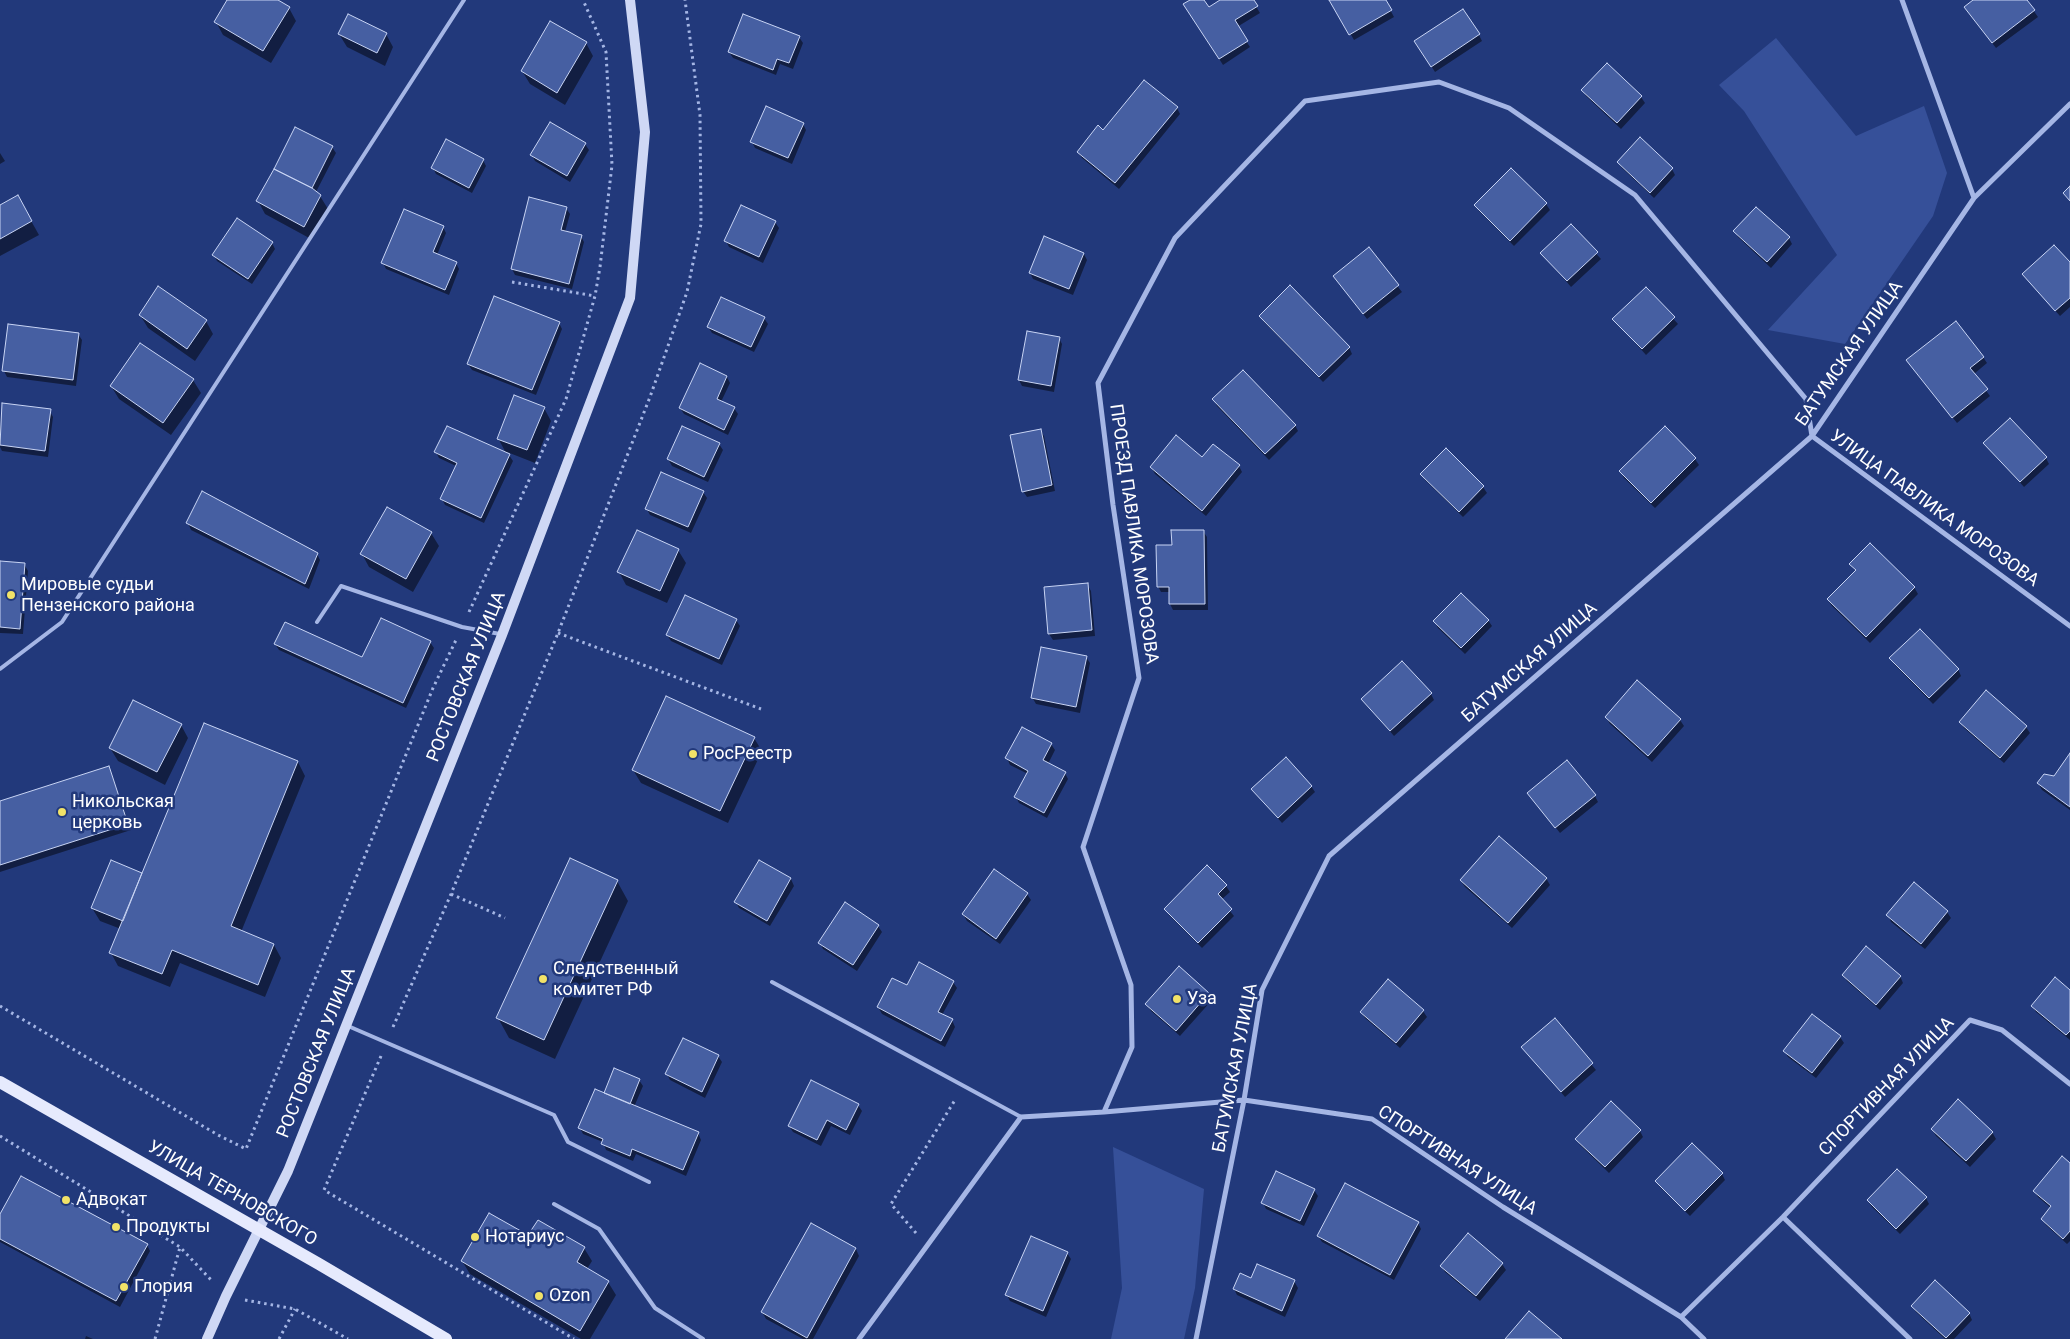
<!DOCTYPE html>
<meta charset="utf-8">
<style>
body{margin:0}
canvas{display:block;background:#22397b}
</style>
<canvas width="2070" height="1339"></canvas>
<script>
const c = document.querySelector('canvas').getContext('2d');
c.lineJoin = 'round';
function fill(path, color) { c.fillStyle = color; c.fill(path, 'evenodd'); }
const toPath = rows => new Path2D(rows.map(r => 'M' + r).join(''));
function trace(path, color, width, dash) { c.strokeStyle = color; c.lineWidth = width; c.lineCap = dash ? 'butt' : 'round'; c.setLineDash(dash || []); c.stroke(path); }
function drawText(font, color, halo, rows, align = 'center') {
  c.font = font + ' Roboto,sans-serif'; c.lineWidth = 5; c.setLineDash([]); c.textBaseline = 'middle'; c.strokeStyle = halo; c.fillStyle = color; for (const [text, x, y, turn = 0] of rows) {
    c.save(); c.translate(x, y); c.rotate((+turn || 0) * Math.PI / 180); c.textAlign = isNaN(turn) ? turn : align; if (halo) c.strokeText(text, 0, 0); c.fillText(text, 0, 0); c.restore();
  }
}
fill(toPath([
 [1776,38,1856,136,1924,106,1947,173,1933,216,1845,344,1768,330,1837,255,1744,111,1719,85],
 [1113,1147,1204,1189,1195,1288,1184,1339,1111,1339,1122,1288]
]), '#365099');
fill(toPath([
 [229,0,276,0,289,8,296,21,271,63,223,35,216,22],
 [1192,0,1203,0,1208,9,1222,0,1252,0,1260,13,1237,27,1250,47,1223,65,1188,10],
 [1331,0,1385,0,1394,17,1354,40],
 [1975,0,2026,0,2038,17,1996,48,1969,13],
 [339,34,386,34,393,47,385,66,347,47],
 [1479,35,1482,41,1435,72,1419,47],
 [799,37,803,43,793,69,780,64,776,75,733,58,729,52],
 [586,43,593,56,565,105,530,84,522,71],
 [1582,90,1641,97,1645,103,1621,129,1586,96],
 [1177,108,1180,114,1119,189,1082,158,1078,152],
 [803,124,806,130,792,164,755,148,752,142],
 [585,144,589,150,570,182,535,161,532,155],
 [332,147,336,153,316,192,320,196,328,209,311,239,265,214,258,201],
 [0,153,5,161,0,164],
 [483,160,486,166,472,193,436,174,433,168],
 [1618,162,1672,169,1675,175,1654,198,1622,168],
 [1546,204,1550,210,1514,246,1479,211,1476,205],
 [0,207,25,210,39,235,0,256],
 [566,208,570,214,565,232,581,236,584,242,572,289,515,275,512,269],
 [775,222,779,228,763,263,729,247,726,241],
 [1571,226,1601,259,1571,287,1542,253],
 [443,227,446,233,437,255,456,263,459,269,449,295,386,269,383,263],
 [1735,231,1789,238,1792,244,1771,268,1738,237],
 [272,243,275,249,252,284,217,261,214,255],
 [1369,249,1402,292,1367,319,1334,276],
 [1084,254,1087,260,1073,295,1033,279,1030,273],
 [2070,264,2070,307,2060,316,2023,274],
 [1646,288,1678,324,1646,355,1614,319],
 [140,315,206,321,213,334,195,361,148,328],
 [1260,316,1349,347,1352,354,1323,382,1264,322],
 [764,318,768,324,754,352,712,333,708,327],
 [559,323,562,329,536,395,472,370,468,364],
 [78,334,82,340,76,386,7,377,4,371],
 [1059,338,1062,344,1054,392,1022,386,1019,380],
 [1983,357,1987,363,1974,374,1990,396,1957,423,1912,366],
 [701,365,727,377,730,383,721,402,734,408,738,414,728,435,684,414,680,408],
 [193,380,201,393,171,435,119,399,111,386],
 [1214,400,1295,425,1298,431,1269,460,1217,406],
 [3,405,50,411,53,417,48,457,2,451,0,447,0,433],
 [544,408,551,421,535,463,507,452,513,461,484,523,445,505,442,499,456,466,439,458,436,452,507,455,498,438],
 [1040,430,1044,436,1055,491,1027,497,1023,491],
 [1985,443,2046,458,2049,464,2024,487],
 [719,444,723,450,708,482,672,466,668,459],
 [1203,458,1239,466,1242,472,1206,516,1155,474,1151,467],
 [1695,459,1699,465,1655,508,1624,478,1621,472],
 [1422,474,1483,487,1487,493,1463,517,1425,480],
 [703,492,707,498,691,533,650,515,647,509],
 [387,508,431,533,439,546,413,592,369,567,362,554],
 [188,523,317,554,320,560,309,589,191,530],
 [1203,531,1207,537,1208,610,1173,610,1170,604,1170,592,1161,592,1158,586,1173,546],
 [678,550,686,563,667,603,626,585,619,572],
 [0,563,24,564,28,571,23,634,0,633],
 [1851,564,1914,587,1918,594,1870,643,1832,606,1828,600,1856,571],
 [1087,584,1091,591,1095,636,1053,640,1049,634],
 [736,620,740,626,722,665,671,641,667,635],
 [1488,620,1492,626,1465,654,1438,628,1435,622],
 [430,642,434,648,406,708,279,650,275,644,363,659],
 [1086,657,1090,663,1080,713,1036,704,1032,697],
 [1891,658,1958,669,1961,676,1933,704,1894,664],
 [1638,682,1680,720,1684,726,1652,762,1610,724,1606,717],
 [1431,694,1434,700,1394,736,1363,700],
 [1960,722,2026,727,2030,733,2004,763,1964,728],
 [181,725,188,738,165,785,118,761,110,748],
 [204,725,298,762,305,776,241,932,274,945,281,958,265,997,180,963,170,987,118,966,111,953,121,929,100,921,92,908,111,862,143,875],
 [1022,729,1051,744,1055,750,1048,764,1065,773,1068,779,1047,818,1019,803,1016,797,1028,774,1010,765,1007,758],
 [754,738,762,751,728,823,641,783,633,770],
 [2070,755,2070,810,2042,790,2038,783,2054,778],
 [109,767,131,830,0,872,0,802],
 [1311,786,1315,792,1282,823,1253,790],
 [1528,793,1595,796,1598,802,1560,833],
 [760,861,791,879,794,886,770,926,739,908,736,902],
 [995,870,1027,894,1031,900,1000,944,967,921,963,914],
 [1546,878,1550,885,1512,928,1465,887,1461,881],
 [617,881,628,901,555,1059,509,1038,498,1018],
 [1226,886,1230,892,1221,900,1234,916,1202,948,1169,915,1165,909],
 [1947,912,1951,918,1925,949,1891,922,1888,915],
 [878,926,882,932,857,971,823,949,820,943],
 [1179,968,1209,994,1212,1000,1180,1036,1151,1011,1147,1005],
 [1843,975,1900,976,1903,983,1880,1010,1847,981],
 [953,982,957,988,942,1015,952,1020,955,1027,945,1047,882,1014,878,1007,907,987],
 [2070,991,2070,1040,2036,1012,2032,1006],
 [1423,1011,1427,1017,1400,1048,1365,1018,1361,1012],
 [1554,1020,1596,1070,1565,1097,1523,1047],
 [1840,1037,1844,1043,1816,1078,1788,1057,1785,1051],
 [718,1056,722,1062,705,1098,670,1080,667,1074],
 [639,1080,643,1086,634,1107,698,1133,701,1140,686,1176,636,1154,633,1161,606,1150,603,1142,583,1134,580,1128,605,1094],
 [858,1105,862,1111,850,1135,831,1126,821,1146,793,1132,789,1126],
 [1932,1129,1992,1132,1996,1139,1970,1167,1936,1136],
 [1640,1131,1643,1137,1609,1173,1580,1145,1576,1139],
 [2070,1165,2070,1241,2067,1244,2046,1225,2042,1219,2051,1208,2038,1197,2034,1191],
 [1722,1174,1725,1180,1690,1216,1660,1187,1656,1181],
 [1314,1190,1318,1196,1304,1226,1266,1209,1263,1203],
 [1926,1198,1929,1204,1900,1234,1872,1207,1868,1201],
 [0,1216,147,1245,150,1251,120,1307,0,1242],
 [1418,1223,1421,1229,1394,1280,1322,1242,1318,1236],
 [811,1225,856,1249,859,1256,813,1339,803,1339,766,1319,762,1312],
 [1468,1235,1502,1264,1506,1270,1480,1301,1445,1272,1441,1266],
 [529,1237,584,1248,592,1261,587,1269,608,1282,616,1295,590,1339,581,1339,470,1274,462,1261],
 [1067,1253,1071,1259,1046,1317,1010,1301,1007,1295],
 [1258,1266,1294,1281,1298,1288,1285,1317,1237,1295,1234,1289,1252,1279],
 [1912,1306,1969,1313,1972,1320,1954,1339,1945,1339,1916,1312],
 [86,1336,93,1339,85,1339]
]), '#0007');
const building = toPath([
 [227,0,278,0,290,7,263,51,214,22,227,0],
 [1190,0,1204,0,1209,7,1220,0,1254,0,1258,6,1235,20,1248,41,1219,59,1183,4,1190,0],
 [1329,0,1386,0,1392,10,1349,35,1329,0],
 [1973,0,2027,0,2035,10,1992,43,1964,7,1973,0],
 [1463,9,1480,34,1431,67,1414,41,1463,9],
 [348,14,387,33,377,53,338,34,348,14],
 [743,14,800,36,789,63,777,59,773,70,728,52,743,14],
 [550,21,587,42,557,93,521,71,550,21],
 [1607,63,1642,96,1617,123,1581,90,1607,63],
 [1144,80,1178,107,1115,183,1077,152,1098,125,1103,130,1144,80],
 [766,106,804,123,788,158,750,142,766,106],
 [550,122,586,143,567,176,530,155,550,122],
 [295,127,333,146,312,188,274,169,295,127],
 [1640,137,1673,168,1650,193,1617,162,1640,137],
 [446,139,484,159,469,188,431,168,446,139],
 [1511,168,1547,203,1510,241,1474,205,1511,168],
 [274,169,312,188,321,195,304,227,256,201,274,169],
 [2070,186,2070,201,2063,193,2070,186],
 [18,195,32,221,0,239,0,205,18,195],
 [529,197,567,207,561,230,582,235,569,284,511,269,529,197],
 [741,205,776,221,759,257,724,241,741,205],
 [1756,207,1790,237,1767,262,1733,231,1756,207],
 [404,209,444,226,433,252,457,262,445,290,381,263,404,209],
 [237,218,273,242,248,279,212,255,237,218],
 [1571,224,1598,252,1567,281,1540,253,1571,224],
 [1044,236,1084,253,1069,289,1029,273,1044,236],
 [2054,245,2070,262,2070,298,2055,311,2022,274,2054,245],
 [1369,247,1399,285,1363,314,1333,276,1369,247],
 [1290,285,1350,347,1319,377,1259,316,1290,285],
 [158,286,207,320,187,349,139,315,158,286],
 [1646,287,1675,317,1642,349,1612,319,1646,287],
 [494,296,560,322,532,390,467,364,494,296],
 [721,297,765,317,751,347,707,327,721,297],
 [1956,321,1984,357,1970,368,1988,389,1952,418,1906,360,1956,321],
 [8,324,79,333,73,380,2,371,8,324],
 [1027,331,1060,337,1051,386,1018,380,1027,331],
 [140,343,194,379,163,423,110,386,140,343],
 [700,363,727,376,717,399,735,407,724,430,679,408,700,363],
 [1243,370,1296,425,1265,454,1212,399,1243,370],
 [514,395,545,407,527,450,497,439,514,395],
 [2,403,51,409,45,451,0,445,2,403],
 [2010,418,2047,457,2020,482,1983,443,2010,418],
 [447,426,510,454,481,518,440,499,457,463,434,452,447,426],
 [682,426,720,443,704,477,667,459,682,426],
 [1665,426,1696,458,1651,503,1619,471,1665,426],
 [1041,429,1052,485,1022,492,1010,435,1041,429],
 [1176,435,1202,457,1213,444,1240,465,1202,511,1150,467,1176,435],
 [1446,448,1484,486,1459,512,1420,474,1446,448],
 [661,472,704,491,688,527,645,509,661,472],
 [202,491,318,553,305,584,186,523,202,491],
 [387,507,432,532,406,579,360,554,387,507],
 [637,530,679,549,660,591,617,572,637,530],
 [1171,530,1204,530,1205,604,1169,604,1169,587,1157,587,1156,545,1172,545,1171,530],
 [1870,543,1915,587,1866,637,1827,599,1856,570,1849,564,1870,543],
 [0,561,25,563,20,629,0,627,0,561],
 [1088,583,1092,630,1048,634,1044,587,1088,583],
 [1461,593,1489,620,1461,648,1433,621,1461,593],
 [685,595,737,619,719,659,666,635,685,595],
 [381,618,431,641,403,703,274,644,285,622,362,657,381,618],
 [1920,629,1959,669,1929,698,1889,658,1920,629],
 [1041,647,1087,656,1076,707,1031,698,1041,647],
 [1402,661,1432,693,1390,731,1361,699,1402,661],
 [1637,680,1681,719,1648,756,1605,717,1637,680],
 [1986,690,2027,726,2000,758,1959,722,1986,690],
 [666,696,755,737,720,811,632,770,666,696],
 [133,700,182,724,157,772,109,748,133,700],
 [204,723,298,761,231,926,274,944,258,985,172,950,162,974,109,953,204,723],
 [1022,727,1052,743,1043,760,1066,772,1044,813,1014,797,1028,771,1005,758,1022,727],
 [2070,753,2070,807,2037,783,2044,774,2054,776,2070,753],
 [1286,757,1312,786,1278,818,1251,789,1286,757],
 [1567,760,1596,795,1555,828,1527,793,1567,760],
 [109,766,128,824,0,865,0,801,109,766],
 [1499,836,1547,878,1508,923,1460,880,1499,836],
 [570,858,618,880,544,1040,496,1018,570,858],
 [111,860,142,873,123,921,91,908,111,860],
 [759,860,791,878,767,921,734,902,759,860],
 [1207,865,1227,885,1218,894,1232,909,1198,943,1164,909,1207,865],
 [994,869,1028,893,996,939,962,914,994,869],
 [1914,882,1948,911,1921,944,1886,915,1914,882],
 [845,902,879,925,853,965,818,943,845,902],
 [1866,946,1901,976,1876,1005,1842,975,1866,946],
 [919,962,954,981,938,1012,953,1019,941,1041,877,1007,892,978,907,985,919,962],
 [1179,966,1209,993,1176,1031,1145,1004,1179,966],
 [2055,977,2070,990,2070,1031,2066,1035,2031,1006,2055,977],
 [1388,979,1424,1010,1396,1043,1360,1012,1388,979],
 [1812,1014,1841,1036,1812,1073,1783,1051,1812,1014],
 [1555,1018,1593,1063,1561,1092,1521,1047,1555,1018],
 [683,1038,719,1055,702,1092,665,1074,683,1038],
 [614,1068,640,1079,630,1104,604,1093,614,1068],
 [811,1080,859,1104,846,1130,827,1120,817,1140,788,1126,811,1080],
 [595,1089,699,1132,683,1170,632,1149,630,1156,601,1144,603,1139,578,1128,595,1089],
 [1958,1099,1993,1132,1966,1161,1931,1129,1958,1099],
 [1611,1101,1641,1130,1605,1167,1575,1139,1611,1101],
 [1692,1143,1723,1173,1685,1211,1655,1181,1692,1143],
 [2062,1156,2070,1163,2070,1231,2063,1239,2041,1219,2051,1206,2033,1191,2062,1156],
 [1897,1169,1927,1197,1896,1229,1867,1200,1897,1169],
 [1276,1171,1315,1189,1300,1221,1261,1203,1276,1171],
 [21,1176,148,1244,116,1301,0,1239,0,1214,21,1176],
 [1345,1183,1419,1222,1390,1275,1317,1236,1345,1183],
 [489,1213,528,1235,538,1220,585,1247,577,1262,609,1281,580,1331,461,1261,489,1213],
 [811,1223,856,1248,807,1338,761,1312,811,1223],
 [1468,1233,1503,1263,1476,1296,1440,1266,1468,1233],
 [1031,1236,1068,1252,1043,1311,1005,1295,1031,1236],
 [1257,1264,1295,1280,1282,1311,1233,1289,1240,1273,1251,1278,1257,1264],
 [1935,1280,1970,1313,1946,1338,1911,1306,1935,1280],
 [1529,1311,1562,1339,1505,1339,1529,1311]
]);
fill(building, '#465fa2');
trace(building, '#c8d4f4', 1);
trace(toPath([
 [512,282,595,296],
 [469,612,566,399,595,296,600,267,612,165,606,52,583,0],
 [558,633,761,709],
 [451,894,505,918],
 [0,1006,218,1135,246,1149,433,688,456,640],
 [393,1027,451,894,558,633,650,397,687,292,701,224,700,115,685,0],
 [381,1056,324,1190,574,1339],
 [0,1136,180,1247,213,1282],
 [916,1233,891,1204,955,1100],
 [245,1300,295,1309,348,1339],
 [155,1339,180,1247],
 [279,1339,295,1309]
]), '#a5b6e5', 3, [2.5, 4]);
trace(toPath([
 [317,622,341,586,462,627,500,634],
 [0,669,62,622,464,0],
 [772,982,1021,1117],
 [348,1026,554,1115,568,1142,649,1182],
 [554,1204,599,1229,655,1308,703,1339]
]), '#a5b6e5', 4);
trace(toPath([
 [1902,0,1974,198],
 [1104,1112,1244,1100,1372,1119,1503,1207,1681,1317,1704,1339],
 [1783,1217,1910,1339],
 [1681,1317,1783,1217,1970,1020,2002,1030,2070,1084],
 [859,1339,1021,1117,1104,1112,1132,1047,1131,985,1083,847,1139,678,1113,505,1098,383,1175,238,1305,101,1439,82,1509,108,1635,195,1806,399,1812,436,2070,626],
 [1196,1339,1244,1100,1262,990,1329,856,1812,436,1974,198,2070,104]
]), '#a5b6e5', 5);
trace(toPath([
 [207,1339,226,1296,288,1171,502,635,630,298,645,132,630,0]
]), '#cfd8f5', 10);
trace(toPath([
 [0,1082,319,1264,446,1339]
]), '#e6eafd', 12);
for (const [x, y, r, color] of [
 [11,595,5,"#f1e268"],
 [693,754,5,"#f1e268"],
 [62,812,5,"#f1e268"],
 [543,979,5,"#f1e268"],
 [1177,999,5,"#f1e268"],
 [66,1200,5,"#f1e268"],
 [116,1227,5,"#f1e268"],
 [475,1237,5,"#f1e268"],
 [124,1287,5,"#f1e268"],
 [539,1296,5,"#f1e268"]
]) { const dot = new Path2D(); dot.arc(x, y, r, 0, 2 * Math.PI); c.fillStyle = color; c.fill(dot); trace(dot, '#22397b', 2); }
drawText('18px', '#fff', '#22397b', [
 ["БАТУМСКАЯ УЛИЦА",1850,354,-55],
 ["УЛИЦА ПАВЛИКА МОРОЗОВА",1934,509,36],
 ["ПРОЕЗД ПАВЛИКА МОРОЗОВА",1133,534,82],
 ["БАТУМСКАЯ УЛИЦА",1530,663,-41],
 ["РОСТОВСКАЯ УЛИЦА",467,677,-68],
 ["РОСТОВСКАЯ УЛИЦА",317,1053,-68],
 ["БАТУМСКАЯ УЛИЦА",1236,1068,-79],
 ["СПОРТИВНАЯ УЛИЦА",1887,1087,-46],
 ["СПОРТИВНАЯ УЛИЦА",1457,1161,33],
 ["УЛИЦА ТЕРНОВСКОГО",232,1194,30]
]);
drawText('18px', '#fff', '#22397b', [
 ["Мировые судьи",21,585],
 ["Пензенского района",21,606],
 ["РосРеестр",703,754],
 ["Никольская",72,802],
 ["церковь",72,823],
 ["Следственный",553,969],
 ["комитет РФ",553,990],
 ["Уза",1187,999],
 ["Адвокат",76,1200],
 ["Продукты",126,1227],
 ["Нотариус",485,1237],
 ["Глория",134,1287],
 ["Ozon",549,1296]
], 'left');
</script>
